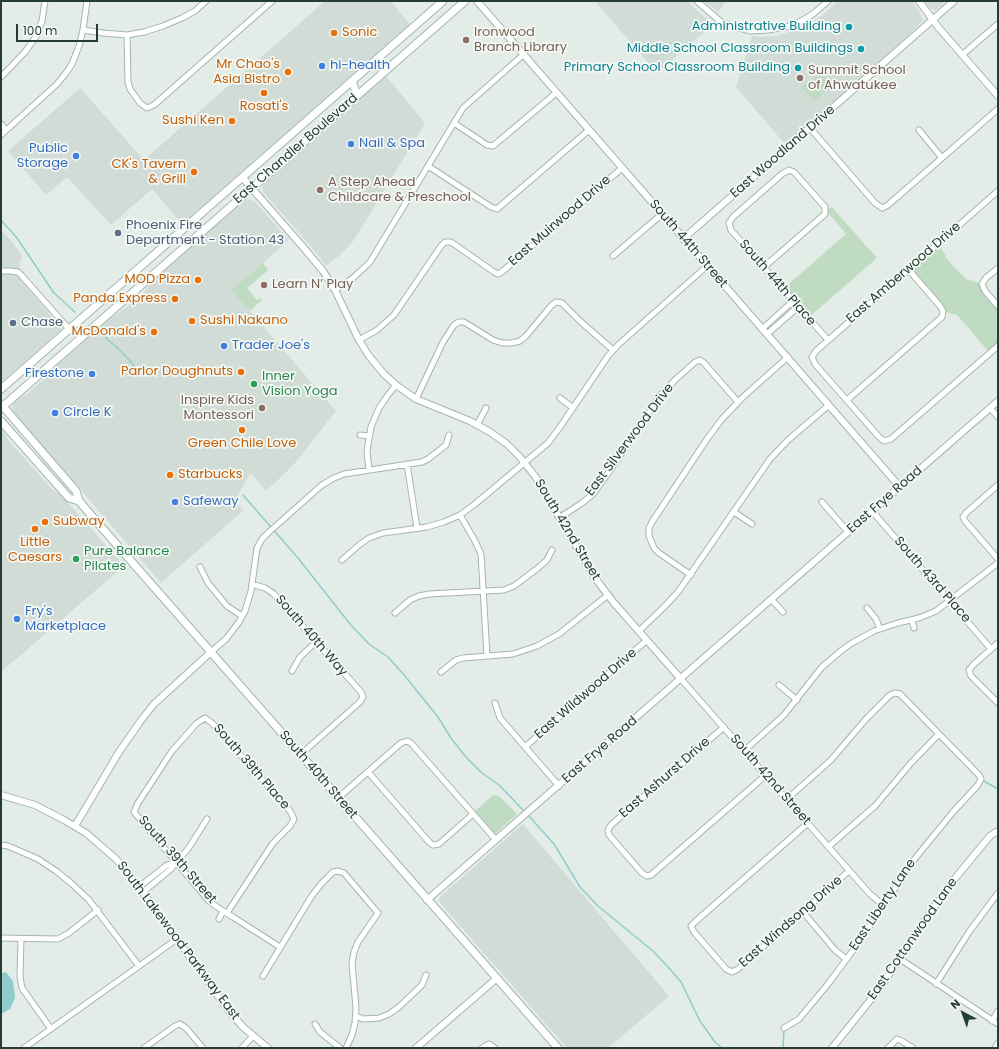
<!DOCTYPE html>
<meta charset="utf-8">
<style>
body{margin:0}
#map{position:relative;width:999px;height:1049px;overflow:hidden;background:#e4ece8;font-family:Poppins,sans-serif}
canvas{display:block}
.frame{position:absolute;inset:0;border:2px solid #253d33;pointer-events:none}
.north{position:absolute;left:943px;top:993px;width:40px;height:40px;-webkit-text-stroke:3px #f4f9f6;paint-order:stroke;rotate:319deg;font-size:11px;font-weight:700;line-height:16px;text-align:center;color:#253d33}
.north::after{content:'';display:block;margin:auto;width:14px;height:18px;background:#253d33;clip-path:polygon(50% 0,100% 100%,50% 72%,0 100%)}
.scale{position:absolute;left:16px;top:24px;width:82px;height:18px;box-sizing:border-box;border:2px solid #253d33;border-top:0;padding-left:5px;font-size:12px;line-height:14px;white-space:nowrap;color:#253d33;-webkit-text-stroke:3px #f4f9f6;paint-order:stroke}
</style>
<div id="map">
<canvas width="999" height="1049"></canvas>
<div class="frame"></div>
<div class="north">N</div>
<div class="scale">100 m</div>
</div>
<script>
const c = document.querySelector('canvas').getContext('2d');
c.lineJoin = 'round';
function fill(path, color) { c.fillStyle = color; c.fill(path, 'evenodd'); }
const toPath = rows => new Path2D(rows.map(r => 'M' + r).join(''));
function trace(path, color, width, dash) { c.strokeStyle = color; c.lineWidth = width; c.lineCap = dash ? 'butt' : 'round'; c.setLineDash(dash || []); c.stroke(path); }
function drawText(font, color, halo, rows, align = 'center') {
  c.font = font + ' Poppins,sans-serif'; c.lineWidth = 3.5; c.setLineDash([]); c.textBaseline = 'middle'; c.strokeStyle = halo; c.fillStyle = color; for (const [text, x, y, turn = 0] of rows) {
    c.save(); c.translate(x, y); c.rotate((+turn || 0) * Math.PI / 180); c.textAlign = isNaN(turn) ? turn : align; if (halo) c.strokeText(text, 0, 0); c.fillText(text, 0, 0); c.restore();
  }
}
fill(toPath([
 [325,1,390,1,410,24,182,224,152,189,111,225,67,177,46,195,8,151,80,88,144,160],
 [595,1,688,1,695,9,712,23,711,26,657,73],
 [704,1,726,1,718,12],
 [838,1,912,1,921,15,923,20,907,37,785,144,736,87,752,36,761,37,776,36,802,28,820,17],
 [925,1,946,1,935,11,930,8],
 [386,76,425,123,359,232,351,244,340,255,326,266,313,249,264,193,262,188,264,182],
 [248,199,254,201,289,240,232,290,336,411,295,463,281,477,266,491,253,475,250,474,235,501,244,510,161,583,14,413,12,406,15,401,27,394,50,374,55,367,112,317,128,306,144,292,150,283,244,201],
 [1,230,13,243,22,256,19,268,22,281,62,329,1,383],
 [1,428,10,442,50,487,64,498,124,566,1,672],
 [523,824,669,996,608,1048,567,1048,441,904,439,900,441,896]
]), '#d2dcd6');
fill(toPath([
 [820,72,832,86,824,93,812,80],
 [811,80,823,94,814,101,802,88],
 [832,207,877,258,808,318,783,289,846,234,826,210],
 [937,244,946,255,945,257,966,279,982,284,998,306,998,346,990,353,957,315,943,311,908,269],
 [263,263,268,270,247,288,257,300,260,298,262,300,250,311,231,290],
 [493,795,499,796,517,814,495,834,475,811]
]), '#bfdcc3');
fill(toPath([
 [6,972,13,981,15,998,10,1009,1,1014,1,973]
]), '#90cccd');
trace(toPath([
 [1,220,17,238,54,293,75,312],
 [99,332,121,351,137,369],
 [243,495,298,558,350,624,369,644,388,657,405,676,438,717,451,738,465,756,482,773,499,785,525,812],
 [982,780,998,789],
 [528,815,554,844,580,887,598,906,653,951,670,969,681,982,700,1021,715,1042,722,1048],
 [783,1048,784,1029]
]), '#90cccd', 1.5);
const minor = toPath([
 [697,1,721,22,735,27,751,31,768,30,785,27,796,24,813,14,828,1],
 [83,30,103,33,127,35,144,32,163,26,182,18,195,11,206,1],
 [127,35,128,82,130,89,140,103,147,108,154,105,272,1],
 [962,55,998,24],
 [1,77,25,52,35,38,42,21,45,1],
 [454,123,487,145,493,146,556,93],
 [1,124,6,130],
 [810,128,875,203,882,208,888,205,998,109],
 [919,130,942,158],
 [1,135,57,84,66,73,72,64,79,46,83,30,87,1],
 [428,166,491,207,497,209,589,130],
 [998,191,816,351,812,357,815,364,879,437,884,441,891,439,998,346],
 [613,256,662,214],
 [764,267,825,214,825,207,794,172,789,170,782,174,733,217,729,223,731,230,828,340],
 [998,268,986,278,982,284,985,291,998,306],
 [1,271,10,271,18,272,22,276,69,329],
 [335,290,353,278,370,262,463,108,523,55],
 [762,329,793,301],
 [767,334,798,307],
 [359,340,377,330,394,315,441,246,445,242,451,242,494,272,498,274,503,271,622,168],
 [560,398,573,408],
 [416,399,443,342,454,325,459,322,464,322,493,340,502,343,511,343,520,341,526,336,551,306,556,302,562,303,581,322,613,350],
 [847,400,942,317,943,311,940,306,908,269],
 [990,408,998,417],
 [477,425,486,408],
 [360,435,369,436],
 [407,464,417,528],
 [369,470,367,451,371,427,379,408,388,395,396,385],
 [998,485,966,513,963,517,965,521,998,559],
 [822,502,848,532],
 [872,511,991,649],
 [734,512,752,524],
 [460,515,475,541,481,554,487,656],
 [559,518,582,503,593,494,609,472,659,397,675,380,695,362,700,360,704,363,738,402],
 [342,560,359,545,369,538,383,533,427,527,444,522,460,515,475,504,548,443,560,427,608,356,618,345,707,266],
 [200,567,208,583,227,606,242,616],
 [691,575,659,553,654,548,649,536,649,528,652,522,707,439,722,419,743,397,788,357],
 [252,584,265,588,274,594,361,692,363,697,360,702,300,755],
 [771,599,783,612],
 [867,608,876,619,880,629],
 [395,613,410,600,419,596,429,594,504,590,514,586,538,568,547,560,552,550],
 [912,620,914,628],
 [639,631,664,607,678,592,770,459,788,440,829,405],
 [998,643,973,665,969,670,971,676,998,703],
 [211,652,226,639,239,622,245,611,251,591,257,548,262,539,269,532,322,485,334,478,344,474,422,462,428,459,446,445,449,435],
 [292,671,300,657,316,642],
 [441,672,456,660,463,658,513,654,537,646,559,634,608,595],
 [681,679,869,893,883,905],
 [779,685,797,700],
 [495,703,500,718,559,786],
 [724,727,611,825,608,830,609,835,642,873,647,876,651,875,766,775],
 [525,747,647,640],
 [744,751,784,715,822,667,842,650,852,643,874,631,898,623,919,618,936,611,998,563],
 [368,772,429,842,433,845,439,844,473,814],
 [338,798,401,743,407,741,411,743,496,840],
 [808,823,696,921,691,926,694,932,726,969,732,972,738,969,849,871],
 [1,845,8,846,38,859,56,871,71,883,89,900,139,966],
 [828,847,875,806,911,763,939,734],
 [139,887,167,865,176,862],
 [143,892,171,869,176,862,188,849,207,819],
 [803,912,835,950,846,959],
 [227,913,273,843,290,826,294,819,290,811,212,723,205,718,197,723,172,751,138,803,134,812,209,901,223,911,233,917,280,947],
 [219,919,223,911],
 [1,938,58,939,69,933,98,910],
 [21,939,20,977,22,988,51,1029],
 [900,959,998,1024],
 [263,976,311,897,321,884,333,872,338,871,344,873,378,913,358,942,354,952,352,963,356,1008,355,1023,352,1035,346,1048],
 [936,984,969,932,998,893],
 [356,1016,363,1019,379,1018,389,1014,399,1007,422,985,426,975],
 [992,1021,998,1011],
 [315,1024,320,1032,340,1048],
 [784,1028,799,1019,828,984,857,945,913,861,953,812,978,785,981,779,979,775,900,694,895,693,890,695,866,719,831,760,787,799],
 [24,1048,177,939],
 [144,1048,175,1026,180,1024,186,1028,203,1048],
 [242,1048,253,1036],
 [482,1048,489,1044,495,1048],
 [888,1048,897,1039,900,1040,913,1048],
 [995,1048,998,1043]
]);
const tertiary = toPath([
 [477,1,900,487],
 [919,1,938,27,998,96],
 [242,177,303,247,323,271,335,290,359,340,369,356,384,374,396,385,416,399,470,421,490,432,507,444,519,456,535,476,595,578,614,603,681,679],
 [683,239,954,1],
 [1,795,35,805,64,820,86,833,116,859,139,887,229,1011,243,1027,268,1048],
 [75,826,119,752,142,719,154,704,211,652],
 [427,900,998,401],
 [416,1048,496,979],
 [832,1048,880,988,927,917,952,882,990,836,996,832]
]);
const secondary = toPath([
 [352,81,357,95],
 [1,389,443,1],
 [1,404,76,491,79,501,103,529,558,1048],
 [1,408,465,1],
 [1,421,69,498,79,501]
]);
trace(minor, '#a7b4ae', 7);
trace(tertiary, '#a7b4ae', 8);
trace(secondary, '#a3b7ae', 9);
trace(minor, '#fff', 5);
trace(tertiary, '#fff', 6);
trace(secondary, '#fff', 7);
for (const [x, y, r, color] of [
 [849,27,4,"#0f9aa8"],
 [334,33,4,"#e8710a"],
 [466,40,4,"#8d6e63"],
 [861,49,4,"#0f9aa8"],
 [322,66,4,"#3f7fe0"],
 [798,68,4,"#0f9aa8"],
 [288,72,4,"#e8710a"],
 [800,78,4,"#8d6e63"],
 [264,93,4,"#e8710a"],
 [232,121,4,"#e8710a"],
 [351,144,4,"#3f7fe0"],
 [76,156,4,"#3f7fe0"],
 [194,172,4,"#e8710a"],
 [320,190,4,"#8d6e63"],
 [118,233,4,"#5c6f8a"],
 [198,280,4,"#e8710a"],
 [264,285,4,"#8d6e63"],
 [175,299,4,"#e8710a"],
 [192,321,4,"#e8710a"],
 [13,323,4,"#5c6f8a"],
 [154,332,4,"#e8710a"],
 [224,346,4,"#3f7fe0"],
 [241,372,4,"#e8710a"],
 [92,374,4,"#3f7fe0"],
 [254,384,4,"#2e9e5b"],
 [262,408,4,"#8d6e63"],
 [55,413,4,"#3f7fe0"],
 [242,430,4,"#e8710a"],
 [170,475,4,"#e8710a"],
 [175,502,4,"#3f7fe0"],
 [45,522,4,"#e8710a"],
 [35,529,4,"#e8710a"],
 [76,559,4,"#2e9e5b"],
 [17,619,4,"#3f7fe0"]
]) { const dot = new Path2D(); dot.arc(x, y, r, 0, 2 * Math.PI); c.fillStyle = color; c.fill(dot); trace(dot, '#f4f9f6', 1.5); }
drawText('13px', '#0d838f', '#f4f9f6', [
 ["Administrative Building",841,27],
 ["Middle School Classroom Buildings",853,49],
 ["Primary School Classroom Building",790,68]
], 'right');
drawText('13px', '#c56008', '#f4f9f6', [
 ["Sonic",342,33,"left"],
 ["Mr Chao's",280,65],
 ["Asia Bistro",280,80],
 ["Rosati's",264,107,"center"],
 ["Sushi Ken",224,121],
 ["CK's Tavern",186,165],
 ["& Grill",186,180],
 ["MOD Pizza",190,280],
 ["Panda Express",167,299],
 ["Sushi Nakano",200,321,"left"],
 ["McDonald's",146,332],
 ["Parlor Doughnuts",233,372],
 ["Green Chile Love",242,444,"center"],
 ["Starbucks",178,475,"left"],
 ["Subway",53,522,"left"],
 ["Little",35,543,"center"],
 ["Caesars",35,558,"center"]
], 'right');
drawText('13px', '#785e54', '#f4f9f6', [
 ["Ironwood",474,33],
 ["Branch Library",474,48],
 ["Summit School",808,71],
 ["of Ahwatukee",808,86],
 ["A Step Ahead",328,183],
 ["Childcare & Preschool",328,198],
 ["Learn N’ Play",272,285],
 ["Inspire Kids",254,401,"right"],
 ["Montessori",254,416,"right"]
], 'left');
drawText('13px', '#366cbe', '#f4f9f6', [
 ["hi-health",330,66],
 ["Nail & Spa",359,144],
 ["Public",68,149,"right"],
 ["Storage",68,164,"right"],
 ["Trader Joe's",232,346],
 ["Firestone",84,374,"right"],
 ["Circle K",63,413],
 ["Safeway",183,502],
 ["Fry's",25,612],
 ["Marketplace",25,627]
], 'left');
drawText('13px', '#253d33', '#f4f9f6', [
 ["East Chandler Boulevard",296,149,-41],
 ["East Woodland Drive",783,152,-41],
 ["East Muirwood Drive",560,221,-41],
 ["South 44th Street",688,244,49],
 ["East Amberwood Drive",904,273,-41],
 ["South 44th Place",777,283,49],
 ["East Silverwood Drive",630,440,-53],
 ["East Frye Road",885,500,-41],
 ["South 42nd Street",567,530,59],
 ["South 43rd Place",932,580,49],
 ["South 40th Way",311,636,49],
 ["East Wildwood Drive",586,694,-41],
 ["East Frye Road",600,750,-41],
 ["South 39th Place",251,767,49],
 ["South 40th Street",318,775,49],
 ["East Ashurst Drive",665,778,-41],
 ["South 42nd Street",770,780,49],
 ["South 39th Street",177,860,49],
 ["East Liberty Lane",883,905,-56],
 ["East Windsong Drive",791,922,-41],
 ["East Cottonwood Lane",913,939,-55],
 ["South Lakewood Parkway East",178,941,53]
]);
drawText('13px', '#4e5e75', '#f4f9f6', [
 ["Phoenix Fire",126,226],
 ["Department - Station 43",126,241],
 ["Chase",21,323]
], 'left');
drawText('13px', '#27864d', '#f4f9f6', [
 ["Inner",262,377],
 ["Vision Yoga",262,392],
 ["Pure Balance",84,552],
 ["Pilates",84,567]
], 'left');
</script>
